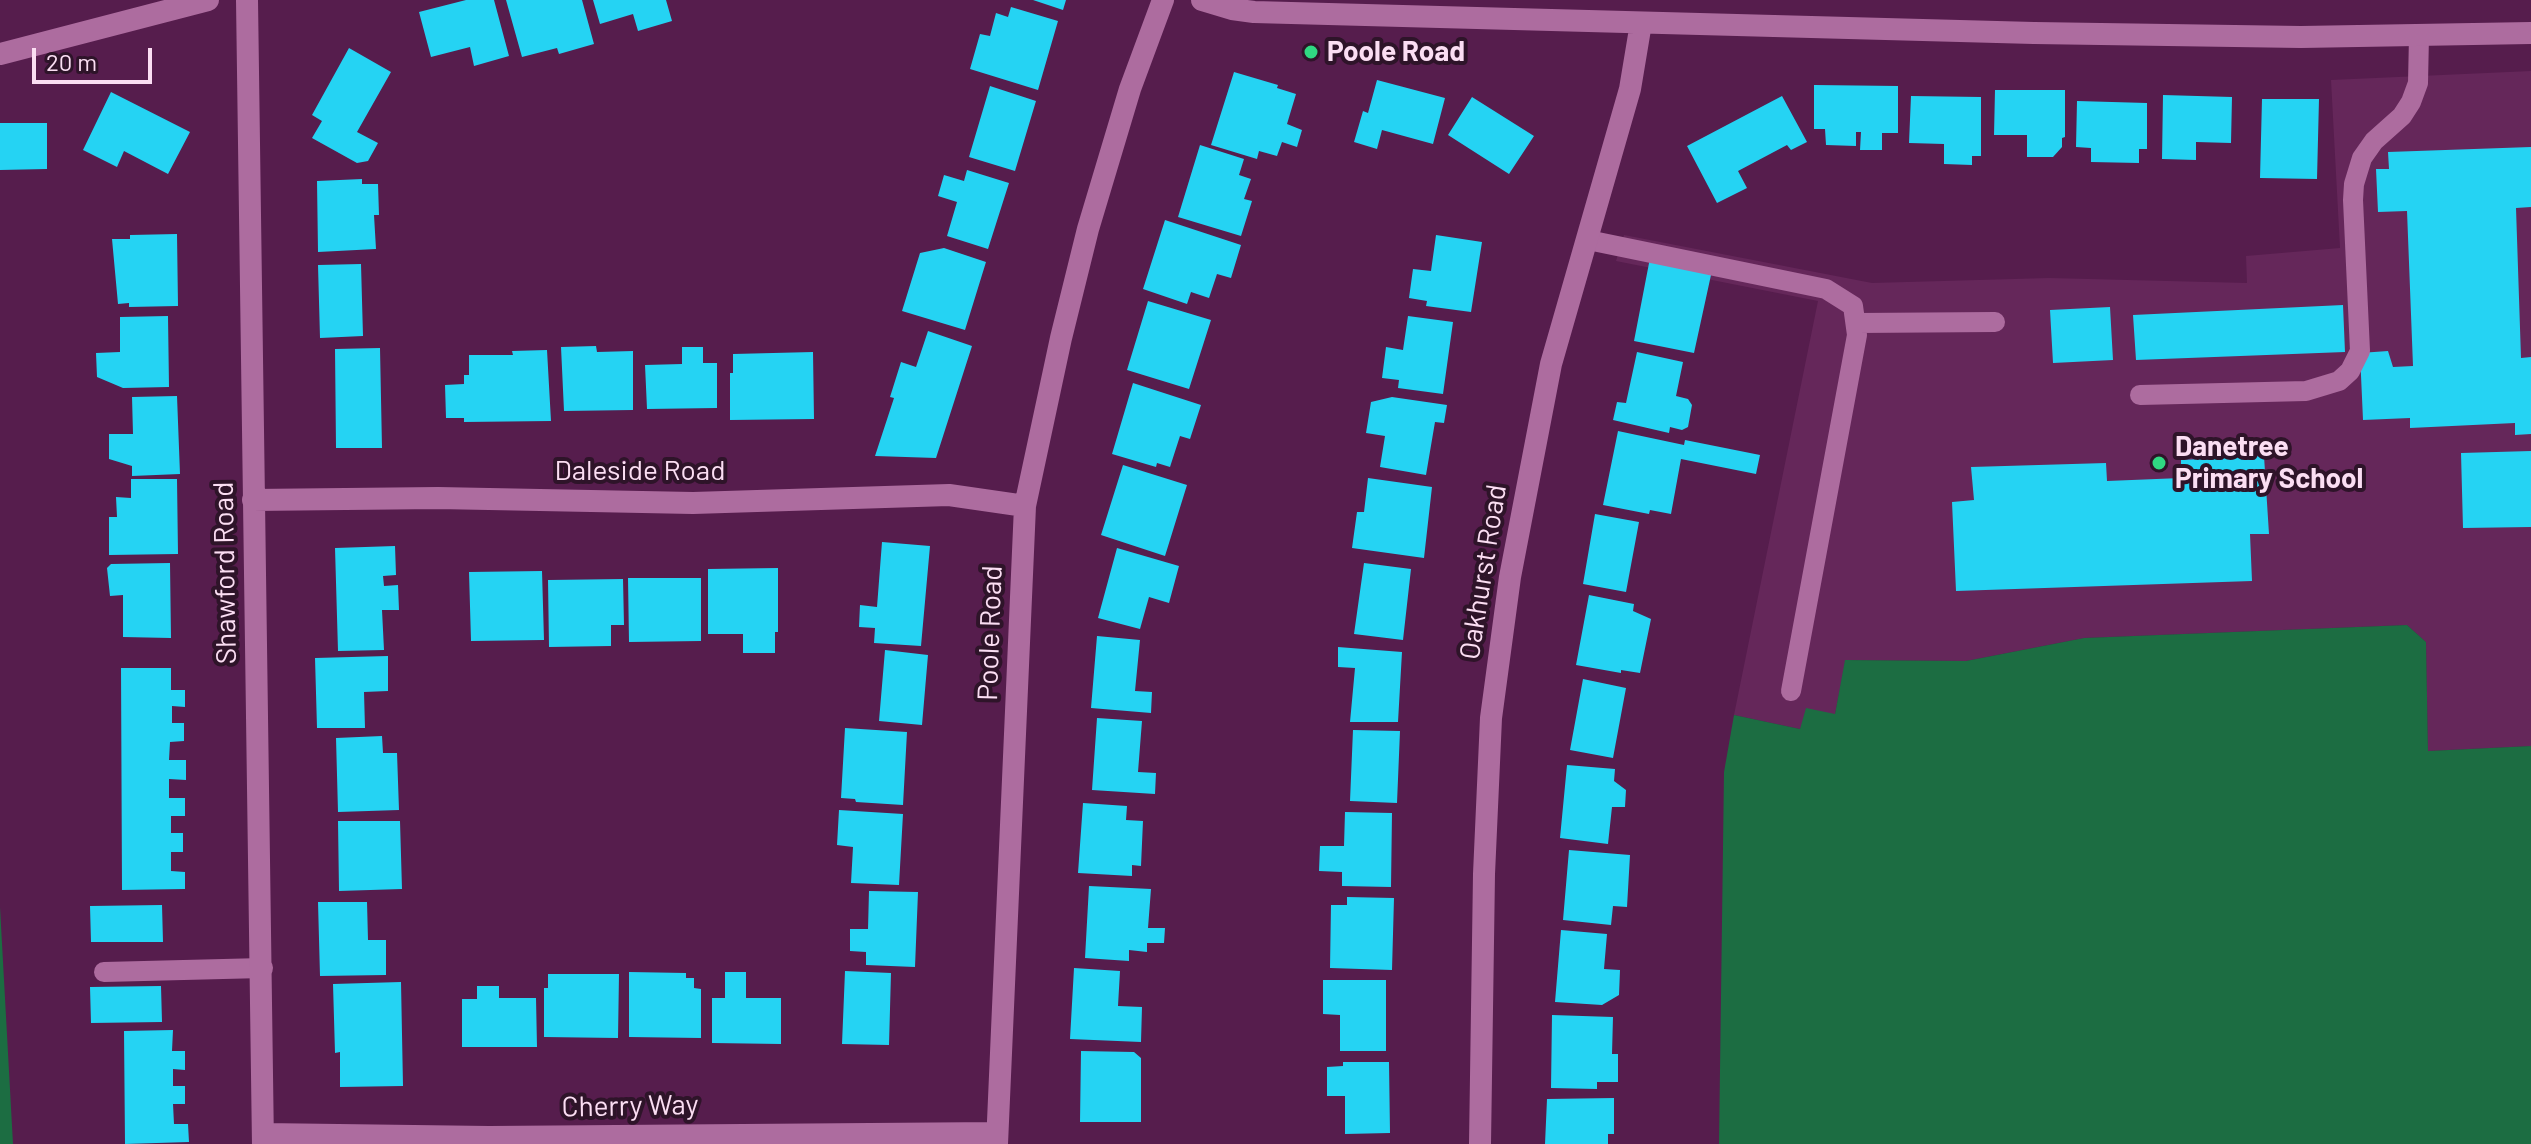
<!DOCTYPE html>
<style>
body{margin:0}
#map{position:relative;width:2531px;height:1144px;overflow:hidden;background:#561d4d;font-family:Barlow,sans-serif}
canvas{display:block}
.scale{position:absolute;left:32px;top:48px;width:120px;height:36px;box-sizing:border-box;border:4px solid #fbdef3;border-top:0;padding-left:10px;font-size:24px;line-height:28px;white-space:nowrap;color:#fbdef3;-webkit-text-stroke:6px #2e1429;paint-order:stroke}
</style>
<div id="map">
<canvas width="2531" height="1144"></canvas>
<div class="scale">20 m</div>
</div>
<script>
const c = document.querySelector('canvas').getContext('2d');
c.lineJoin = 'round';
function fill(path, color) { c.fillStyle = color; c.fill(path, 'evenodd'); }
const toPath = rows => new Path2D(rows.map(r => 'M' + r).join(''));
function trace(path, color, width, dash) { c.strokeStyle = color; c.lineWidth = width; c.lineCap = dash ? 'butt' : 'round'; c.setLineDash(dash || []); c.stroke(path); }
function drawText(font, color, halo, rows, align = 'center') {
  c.font = font + ' Barlow,sans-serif'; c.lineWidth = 8; c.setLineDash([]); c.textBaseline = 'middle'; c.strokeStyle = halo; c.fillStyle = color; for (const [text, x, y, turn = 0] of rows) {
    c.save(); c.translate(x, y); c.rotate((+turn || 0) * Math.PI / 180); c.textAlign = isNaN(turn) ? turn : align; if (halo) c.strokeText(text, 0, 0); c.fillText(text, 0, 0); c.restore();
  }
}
fill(toPath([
 [2531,71,2531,746,2428,751,2426,642,2407,625,2084,638,1966,661,1846,660,1835,714,1800,729,1734,715,1818,301,1616,261,1624,235,1872,283,2049,278,2247,283,2246,256,2340,248,2331,80]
]), '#65275a');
fill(toPath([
 [2407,625,2426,642,2428,751,2531,746,2531,1144,1719,1144,1724,772,1734,715,1800,729,1806,708,1835,714,1845,660,1966,661,2084,638],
 [0,907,13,1144,0,1144]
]), '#1c6d42');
fill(toPath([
 [466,0,494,0,509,56,474,66,470,47,431,57,419,12],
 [506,0,582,0,594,44,559,54,557,48,522,57],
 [593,0,666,0,672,21,638,31,633,14,600,24],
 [1033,0,1066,0,1063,10],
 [1011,7,1058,21,1038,90,970,69,980,34,990,36,996,13,1008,17],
 [349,48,391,72,357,132,378,143,368,161,357,163,312,138,322,121,312,115],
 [1234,72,1278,85,1277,88,1296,94,1287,124,1302,130,1297,147,1282,142,1277,156,1259,151,1257,159,1211,145],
 [1377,80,1445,98,1433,144,1382,130,1377,149,1354,142,1363,111,1368,113],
 [1814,85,1898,86,1898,133,1882,133,1882,150,1860,150,1861,132,1856,132,1856,146,1826,145,1825,129,1814,129],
 [990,86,1036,101,1015,171,969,157],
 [1995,90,2065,90,2065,137,2062,138,2062,147,2053,157,2027,157,2027,135,1994,135],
 [111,92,190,132,168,174,124,151,117,167,83,150],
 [2163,95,2232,97,2231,143,2196,142,2196,160,2162,159],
 [1782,96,1807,142,1791,150,1787,145,1738,171,1747,188,1717,203,1687,146],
 [1911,96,1981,97,1981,156,1972,156,1972,165,1944,164,1944,144,1909,143],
 [1472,97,1534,136,1509,174,1448,135],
 [2262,99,2319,99,2317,179,2260,178],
 [2077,101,2147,103,2147,149,2139,149,2139,163,2091,162,2091,148,2076,147],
 [0,123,47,123,47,169,0,170],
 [1200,145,1244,159,1239,175,1251,179,1244,199,1252,201,1241,236,1178,217],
 [2531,147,2531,207,2516,208,2521,358,2531,357,2531,434,2515,435,2515,423,2410,428,2410,418,2363,420,2360,353,2388,351,2393,367,2413,366,2407,211,2378,212,2376,169,2389,169,2388,152],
 [967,170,1009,183,988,249,947,236,957,202,938,196,944,175,964,181],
 [362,179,362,184,378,184,379,215,374,215,376,249,318,252,317,181],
 [1165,220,1241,245,1231,278,1217,274,1209,298,1191,292,1187,304,1143,289],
 [177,234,178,306,129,307,129,303,118,304,112,239,130,239,130,235],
 [1436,235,1482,242,1471,312,1426,306,1427,301,1409,298,1413,269,1431,271],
 [944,248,986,262,965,330,902,311,920,253],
 [1650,258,1711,275,1694,353,1634,341],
 [361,264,363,336,320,338,318,265],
 [1148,301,1211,320,1189,389,1127,370],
 [2343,305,2345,352,2136,360,2133,315],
 [2110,307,2113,360,2053,363,2050,310],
 [168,316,169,387,123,388,97,377,96,353,120,352,120,317],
 [1408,316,1453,322,1443,394,1398,388,1399,380,1382,378,1386,347,1403,350],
 [928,331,972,346,936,458,875,456,894,398,890,397,901,362,916,367],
 [596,346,597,352,633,351,633,410,564,411,561,347],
 [682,347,703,347,703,363,717,363,717,408,647,409,645,365,682,364],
 [380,348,382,448,336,448,335,349],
 [547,350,551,421,464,422,464,418,446,418,445,385,464,384,464,375,469,375,469,355,513,355,512,351],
 [813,352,814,419,730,420,730,373,733,373,733,354],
 [1637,352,1683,362,1676,396,1688,399,1692,405,1688,427,1682,430,1670,427,1669,433,1613,420,1617,402,1626,403],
 [1133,383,1201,405,1190,439,1180,436,1170,467,1157,463,1156,467,1112,454],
 [177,396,180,474,132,476,132,466,109,459,109,434,133,434,132,397],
 [1392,397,1447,405,1444,423,1435,422,1426,475,1380,467,1385,436,1366,433,1371,402],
 [1618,431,1684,445,1685,440,1760,455,1756,474,1681,459,1671,514,1650,510,1649,514,1603,505],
 [2531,451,2531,527,2463,528,2461,453],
 [2264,456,2269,534,2250,534,2252,581,1956,591,1952,502,1974,500,1971,467,2106,463,2107,481,2181,478,2181,460],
 [1123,465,1187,485,1165,556,1101,535],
 [1368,478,1432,487,1424,558,1352,548,1357,512,1364,512],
 [131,479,177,479,178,554,109,555,109,517,117,517,116,497,131,498],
 [1595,514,1639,522,1626,592,1583,584],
 [882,542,930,546,921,646,874,643,875,628,859,627,860,605,877,607],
 [395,546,396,575,383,576,384,586,398,585,399,610,382,610,384,650,338,651,335,548],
 [1117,548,1179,566,1169,603,1149,597,1140,629,1098,618],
 [170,563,171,638,123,637,123,595,110,596,107,568,111,564],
 [1364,563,1411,569,1403,640,1354,634],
 [778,568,778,632,775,632,775,653,743,653,743,634,708,634,708,569],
 [542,571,544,640,471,641,469,572],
 [628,578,701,578,701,641,629,642],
 [623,579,624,625,611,625,611,646,549,647,548,580],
 [1589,595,1634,604,1633,611,1651,619,1640,673,1621,670,1621,673,1576,665],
 [1097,636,1140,640,1135,691,1152,692,1151,713,1091,708],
 [1338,647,1402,652,1398,722,1350,722,1355,668,1338,667],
 [885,650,928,655,922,725,879,721],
 [388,656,388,691,364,692,365,728,317,728,315,658],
 [121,668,171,668,171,690,185,690,185,707,172,706,172,723,184,723,184,741,170,742,169,760,186,760,186,780,169,779,169,798,185,798,185,816,171,816,171,833,183,833,183,852,171,852,171,871,185,872,185,889,122,890],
 [1583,679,1626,688,1613,758,1570,750],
 [1097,718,1142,721,1138,772,1156,773,1155,794,1092,790],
 [845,728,907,732,903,805,856,802,855,799,841,798],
 [1353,730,1400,731,1397,803,1350,801],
 [382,736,383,753,397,753,399,810,338,812,336,738],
 [1567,765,1615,769,1614,781,1626,790,1625,807,1612,807,1608,844,1560,838],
 [1083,803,1127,806,1126,820,1143,821,1141,866,1132,865,1132,876,1078,873],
 [839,810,903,814,899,885,851,883,853,847,837,845],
 [1345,812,1392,813,1391,887,1342,886,1342,872,1319,871,1320,846,1344,846],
 [338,821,400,821,402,889,339,891],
 [1569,850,1630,855,1627,907,1613,906,1611,925,1563,920],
 [1089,886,1151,889,1148,928,1165,928,1164,943,1147,943,1147,952,1129,950,1129,961,1085,958],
 [869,891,918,892,915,967,866,965,866,952,850,951,850,929,868,929],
 [1347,897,1394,898,1392,970,1330,968,1331,905,1347,905],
 [318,902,367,902,368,940,386,940,386,975,320,976],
 [162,905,163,942,91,942,90,906],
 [1561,930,1607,934,1604,969,1620,970,1619,995,1602,1005,1555,1002],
 [1074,968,1120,971,1118,1006,1142,1007,1141,1042,1070,1039],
 [845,971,891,973,889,1045,842,1044],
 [629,972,686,973,686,978,694,978,694,988,701,989,701,1038,629,1037],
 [725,972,746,972,746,998,781,998,781,1044,712,1043,712,998,725,998],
 [548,974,619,974,618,1038,544,1037,544,988,548,988],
 [1323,980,1386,980,1386,1051,1340,1051,1340,1015,1323,1014],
 [401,982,403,1086,340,1087,340,1052,335,1053,333,984],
 [161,986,162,1022,91,1023,90,987],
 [477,986,499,986,499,998,536,998,537,1047,462,1047,462,999,477,999],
 [1552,1015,1613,1017,1612,1054,1618,1054,1618,1082,1597,1082,1597,1089,1551,1088],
 [173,1030,172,1051,185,1051,185,1070,173,1069,173,1086,185,1086,185,1104,173,1104,174,1124,188,1124,189,1142,125,1144,124,1031],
 [1081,1051,1134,1052,1141,1058,1141,1122,1080,1122],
 [1343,1062,1389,1062,1390,1133,1345,1134,1345,1096,1327,1096,1327,1067,1343,1066],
 [1614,1098,1614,1134,1608,1134,1608,1144,1545,1144,1547,1099]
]), '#25d3f3');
trace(toPath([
 [1588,240,1826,289,1853,306,1857,335,1791,691],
 [1857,323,1995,322],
 [2140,395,2306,391,2339,381,2350,371,2360,351,2353,200,2354,184,2362,158,2374,141,2402,116,2411,102,2418,83,2419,36],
 [104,972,263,968]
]), '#ad6c9f', 20);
trace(toPath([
 [247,0,263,1144],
 [1202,0,1232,9,1254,12,2034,33,2301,37,2531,33],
 [0,54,208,0],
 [253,500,438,498,693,503,949,495,1025,506],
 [263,1134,489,1137,997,1133],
 [997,1144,1025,506,1061,338,1088,229,1130,89,1163,0],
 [1480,1144,1484,874,1491,718,1510,577,1551,364,1630,89,1641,23]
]), '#ad6c9f', 22);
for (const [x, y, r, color] of [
 [1311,52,8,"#30d882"],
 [2159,463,8,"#30d882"]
]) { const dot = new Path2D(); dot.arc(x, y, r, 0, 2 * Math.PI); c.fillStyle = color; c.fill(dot); trace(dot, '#2e1429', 3); }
drawText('bold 28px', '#fbdef3', '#2e1429', [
 ["Poole Road",1327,52],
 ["Danetree",2175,447],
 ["Primary School",2175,479]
], 'left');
drawText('28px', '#fbdef3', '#2e1429', [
 ["Daleside Road",640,471],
 ["Oakhurst Road",1483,572,-81],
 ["Shawford Road",225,573,-91],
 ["Poole Road",990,633,-88],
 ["Cherry Way",630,1106,-1]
]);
</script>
